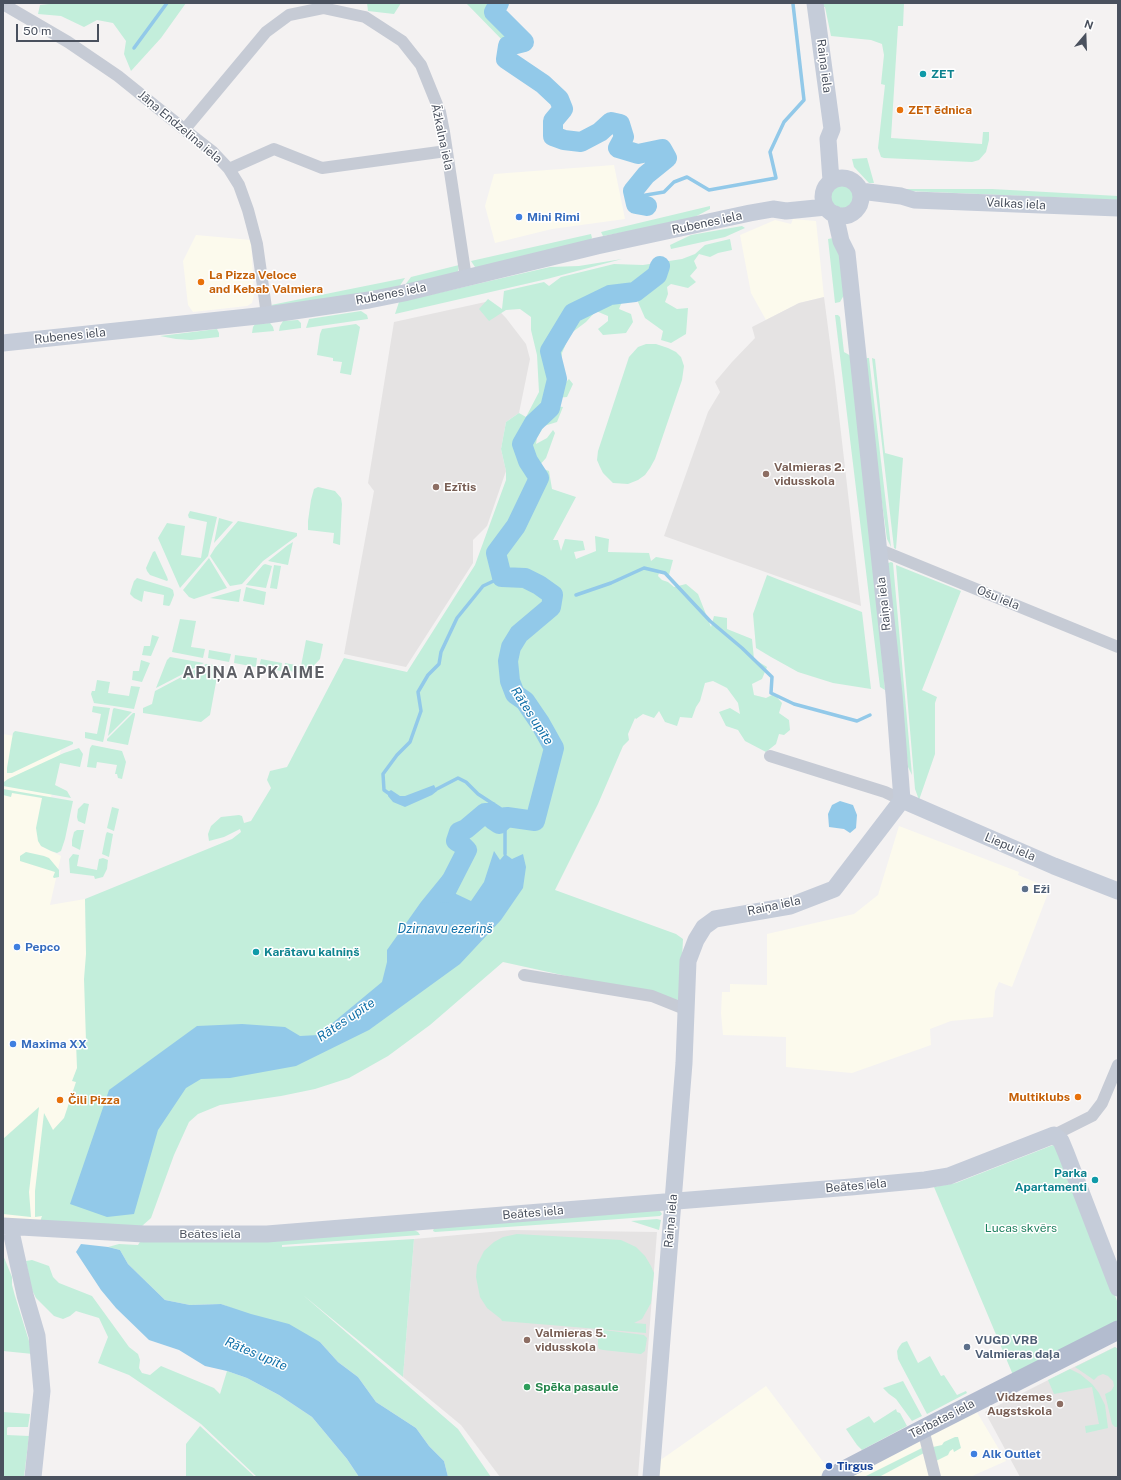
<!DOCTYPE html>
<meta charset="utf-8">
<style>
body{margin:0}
#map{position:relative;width:1121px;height:1480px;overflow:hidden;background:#f4f2f2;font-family:"Public Sans",sans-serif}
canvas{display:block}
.frame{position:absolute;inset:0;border:4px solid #4a515e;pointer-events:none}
.north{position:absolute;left:1065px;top:16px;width:40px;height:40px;-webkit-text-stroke:3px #fff;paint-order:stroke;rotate:19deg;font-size:11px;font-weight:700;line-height:16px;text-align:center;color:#4a515e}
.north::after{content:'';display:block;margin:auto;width:14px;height:18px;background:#4a515e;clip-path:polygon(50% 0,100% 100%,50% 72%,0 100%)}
.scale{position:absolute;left:16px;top:24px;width:83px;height:18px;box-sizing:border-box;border:2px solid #4a515e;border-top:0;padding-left:5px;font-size:12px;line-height:14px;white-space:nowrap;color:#4a515e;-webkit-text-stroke:3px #fff;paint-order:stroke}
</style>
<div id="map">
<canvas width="1121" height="1480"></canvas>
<div class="frame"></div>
<div class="north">N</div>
<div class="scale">50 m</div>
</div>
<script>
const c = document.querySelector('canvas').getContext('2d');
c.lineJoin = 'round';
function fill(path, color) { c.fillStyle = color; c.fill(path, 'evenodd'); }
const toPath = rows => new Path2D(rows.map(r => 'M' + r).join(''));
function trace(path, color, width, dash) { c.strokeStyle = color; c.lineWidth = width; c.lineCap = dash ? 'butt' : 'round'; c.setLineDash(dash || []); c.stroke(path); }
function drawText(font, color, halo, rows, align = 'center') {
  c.font = font + ' "Public Sans",sans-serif'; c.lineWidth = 3; c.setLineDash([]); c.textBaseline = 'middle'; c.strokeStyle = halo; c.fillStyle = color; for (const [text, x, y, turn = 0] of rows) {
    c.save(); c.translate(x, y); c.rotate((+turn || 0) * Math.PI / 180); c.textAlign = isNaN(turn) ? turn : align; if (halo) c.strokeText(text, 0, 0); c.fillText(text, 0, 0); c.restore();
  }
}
fill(toPath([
 [614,165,625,219,552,229,495,243,485,206,494,174],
 [793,219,816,221,824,297,799,303,766,320,751,293,740,235,775,220,791,224],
 [196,235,251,240,254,295,252,303,247,306,193,312,188,305,183,261],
 [3,734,62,744,41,846,61,856,50,905,85,899,90,1064,38,1228,3,1226],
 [899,826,1019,872,1018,875,1050,888,1012,987,999,982,995,991,993,1017,951,1021,930,1029,931,1045,852,1073,786,1067,786,1037,723,1035,721,1013,722,992,730,992,730,984,767,985,767,934,854,914,878,895],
 [766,1386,833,1475,972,1404,1006,1461,970,1477,651,1477,652,1466]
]), '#fcfaed');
fill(toPath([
 [824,297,835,381,861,606,664,536,708,412,720,392,715,382,732,362,755,338,752,327,799,303],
 [490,301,506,318,526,344,530,359,519,413,506,422,501,449,506,471,487,526,473,540,473,563,406,667,344,654,374,491,368,483,394,322],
 [512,1230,657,1232,638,1477,500,1477,461,1425,403,1377,414,1239],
 [1115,1347,1118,1349,1118,1477,1020,1477,985,1412,1070,1369]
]), '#e5e3e3');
fill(toPath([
 [58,3,186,3,161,38,131,71,124,54,126,41,113,23,97,20,84,27,61,16,38,14,40,5],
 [367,3,401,3,394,14,368,11],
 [466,3,499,3,494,12,524,42,508,46],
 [815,3,904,3,903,26,898,26,891,138,982,144,983,132,989,132,989,140,986,152,979,160,972,162,884,158,881,157,878,148,885,85,881,84,884,55,882,44,871,40,831,36,825,7,816,8],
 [867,158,874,183,869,183,854,167,852,159],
 '830 196a12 12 0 1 1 24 0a12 12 0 1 1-24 0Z',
 [889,189,992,189,1118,196,1118,200,908,191],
 [710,206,710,209,687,221,603,236,601,232],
 [742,226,745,228,725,237,671,249,670,245,691,235],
 [591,234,592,238,589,243,478,268,475,267,471,261],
 [838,237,844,295,840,302,835,303,828,239],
 [730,239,732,250,718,253,710,257,699,254,694,261,697,268,690,276,696,282,688,288,671,284,667,287,668,294,665,302,677,309,688,308,686,334,671,343,661,340,663,331,645,318,638,302,642,292,633,287,614,291,623,299,619,309,631,314,633,322,626,333,603,335,598,329,608,321,608,316,596,311,586,322,570,334,562,353,560,378,564,384,569,379,573,384,567,397,556,398,555,406,563,407,557,422,544,426,537,438,536,444,547,438,553,430,555,433,546,458,538,467,549,471,552,489,576,497,553,540,558,540,561,551,565,539,583,541,585,550,574,552,576,559,596,551,595,536,609,539,608,552,649,553,651,561,656,557,673,560,669,575,659,573,658,576,662,580,668,582,674,587,686,584,698,594,711,627,714,616,727,618,727,629,752,639,754,659,767,667,762,679,752,684,754,695,766,698,774,694,782,703,779,713,789,720,790,730,784,735,779,734,776,744,766,752,745,741,738,730,726,726,719,712,730,708,740,714,738,703,727,688,713,681,705,683,700,701,696,707,692,718,680,717,677,726,665,722,659,711,654,718,643,714,636,719,635,718,628,734,629,740,623,746,598,804,555,890,676,934,683,939,680,1001,503,962,430,1025,388,1056,349,1078,315,1089,281,1096,220,1105,198,1114,189,1122,174,1155,151,1218,142,1226,412,1229,418,1232,420,1235,282,1245,282,1247,414,1239,403,1377,303,1295,458,1429,491,1477,448,1477,444,1461,429,1446,416,1428,376,1402,358,1377,338,1362,320,1342,221,1304,190,1305,165,1300,128,1264,120,1250,108,1247,119,1244,138,1245,144,1235,38,1228,42,1216,35,1217,35,1191,44,1113,53,1130,64,1118,76,1082,72,1081,77,1068,76,1042,89,1042,86,1041,84,979,86,954,85,899,232,839,241,832,240,829,224,837,209,841,208,834,211,826,221,817,239,815,242,816,244,823,251,821,271,788,267,780,270,771,287,767,344,658,407,672,475,565,506,480,506,471,501,449,506,422,519,413,526,417,539,392,537,355,531,330,531,317,520,309,506,310,489,321,479,309,488,299,502,309,504,291,544,282,549,286,561,277,614,264,643,265,682,259,695,254,705,245],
 [622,259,547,279,395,314,399,302,550,267,579,266],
 [459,265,458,271,454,275,405,285,411,277],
 [405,278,399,287,274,307,271,305],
 [361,311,367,315,368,319,306,328,309,319],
 [835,315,838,315,840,317,844,352,851,356,878,607,885,690,880,687],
 [298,320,301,323,301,328,279,331,280,326,283,321],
 [270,323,273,327,274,331,252,333,253,327,255,324],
 [356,324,360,327,351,375,340,373,342,362,333,361,333,358,317,355,320,334,322,329],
 [217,329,219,333,219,337,191,340,176,339,160,336],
 [646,344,656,344,668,348,676,352,681,357,684,366,682,380,655,459,650,468,645,475,638,480,628,484,613,483,603,473,600,467,597,460,598,451,629,357,638,347],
 [867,358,869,358,891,547,887,539,863,366],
 [872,358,875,359,885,453,903,458,896,549,894,548],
 [318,487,335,491,341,498,342,504,340,545,333,543,334,533,308,530,308,521,311,500,314,489],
 [190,511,217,517,208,556,180,588,158,538,167,523,185,526,181,555,201,558,207,522,189,518,188,515],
 [219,518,233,522,214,543],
 [238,521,297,533,297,536,263,561,242,584,230,586,210,556,215,548],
 [293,542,288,565,268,561,288,545],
 [155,551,167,577,168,580,167,581,150,575,147,571,146,568,153,552],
 [209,558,227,588,194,599,189,597,183,590],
 [891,562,893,563,912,775,908,767,886,567,888,563],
 [265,564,272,566,266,588,246,585,263,565],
 [274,565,281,566,277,589,270,588],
 [896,565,961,591,922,690,937,697,935,703,935,754,919,800,915,789],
 [767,575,862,612,871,689,833,683,798,672,771,657,756,648,753,614],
 [137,578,170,588,173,590,174,595,170,605,169,606,163,605,164,595,144,591,142,602,134,598,130,594,131,590,134,581],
 [246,587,266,592,264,605,243,601],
 [241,589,239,602,210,598],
 [180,619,196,621,191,647,205,649,203,658,172,652],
 [152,635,159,637,151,656,142,655,144,646,150,646],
 [306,640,323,644,320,659,306,674,284,670,285,663,301,666],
 [209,650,231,654,229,662,208,658],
 [235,655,257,658,256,667,234,663],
 [170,657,204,663,156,688,167,660],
 [261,659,282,663,281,671,259,667],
 [141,660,150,663,142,682,132,680,133,671,139,671],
 [206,664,219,666,210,715,201,722,143,713,143,708,152,704,155,691],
 [97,680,110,682,108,693,129,696,131,686,140,687,134,709,94,703,91,694,92,691,95,691],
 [93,706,110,708,104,738,103,742,85,738,85,732,97,734,101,714,92,712],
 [114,708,132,712,108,736,113,709],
 [133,713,135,713,135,715,128,745,107,741,107,739],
 [15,731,70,741,73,742,73,744,12,773,7,773,7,768,13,733],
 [92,745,122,751,126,762,122,779,118,778,117,774,115,774,117,765,97,762,96,768,87,767,90,748],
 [79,748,83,754,80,767,60,763,55,785,67,791,71,798,3,786,4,782,8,779,64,753],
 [3,789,73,801,65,839,61,851,57,853,51,851,41,846,38,841,36,828,42,798,12,793,11,797,3,795],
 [84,803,89,804,85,824,78,821,77,817,78,809],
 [112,807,119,809,114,831,107,828],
 [77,830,84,830,80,850,72,846,72,840,74,832],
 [107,832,113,834,109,857,102,854,106,834],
 [26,852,44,856,49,858,59,870,59,877,54,878,53,877,55,872,20,861,20,856],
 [73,854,79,855,77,866,97,870,99,859,103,858,108,860,107,869,103,877,95,879,94,876,70,873,69,859],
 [39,1107,29,1192,31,1217,3,1214,3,1139],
 [1053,1145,1060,1151,1106,1268,1118,1304,1118,1321,1013,1375,934,1187,956,1183],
 [654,1210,660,1211,662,1214,660,1216,550,1224,435,1232,433,1231,434,1228],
 [657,1219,661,1220,659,1230,631,1221],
 [517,1234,621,1240,636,1247,645,1256,651,1266,654,1273,651,1303,642,1319,634,1323,646,1324,646,1333,502,1321,501,1319,487,1308,480,1297,476,1277,477,1265,484,1251,494,1242,503,1237],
 [3,1255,12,1277,12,1285,15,1296,33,1354,3,1351],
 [32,1260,49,1266,53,1277,59,1283,92,1296,129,1347,138,1354,140,1360,139,1368,142,1373,150,1375,161,1366,214,1388,220,1394,227,1371,247,1378,279,1395,312,1417,347,1459,359,1477,257,1477,201,1424,129,1375,98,1363,108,1337,99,1318,76,1311,70,1316,63,1319,54,1316,36,1298,31,1288,26,1261],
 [604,1330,644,1335,647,1338,645,1351,641,1354,603,1350,599,1349,598,1346,598,1337,601,1331],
 [907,1341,918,1363,930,1356,941,1376,944,1375,957,1395,966,1391,967,1393,927,1414,898,1359,897,1351,899,1347,902,1343],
 [1115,1347,1118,1349,1118,1427,1115,1427,1112,1424,1105,1394,1111,1391,1114,1386,1113,1381,1108,1376,1103,1374,1098,1376,1094,1380,1075,1367],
 [1070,1369,1080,1374,1092,1384,1099,1393,1105,1405,1108,1428,1086,1433,1085,1426,1099,1424,1092,1387,1054,1394,1048,1380],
 [903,1381,922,1416,912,1421,896,1399,889,1394,883,1388],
 [896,1409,897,1412,900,1413,907,1426,862,1450,857,1445,846,1429,869,1416,874,1423],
 [3,1412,30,1414,28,1427,8,1427,7,1428,7,1435,29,1436,24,1477,3,1477],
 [200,1426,255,1477,186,1477,186,1444],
 [955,1437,958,1437,961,1448,954,1452,953,1449,950,1451,948,1455,936,1461,933,1447,942,1445,944,1442],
 [922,1448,924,1453,879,1477,864,1477]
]), '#c3eedb');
fill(toPath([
 [434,785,437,791,432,795,405,807,393,802,388,796,388,792,391,790,400,796,405,796],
 [840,801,853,805,857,815,856,828,850,833,844,829,829,827,828,814,832,805],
 [494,851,500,860,505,854,512,859,523,854,526,867,523,888,501,920,460,964,369,1030,296,1066,230,1078,201,1079,186,1088,158,1130,134,1214,107,1217,70,1204,109,1090,197,1026,242,1024,285,1027,300,1036,318,1035,382,982,387,962,387,950,421,902,443,875,457,869,459,878,452,892,471,901,484,882],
 [81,1244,108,1247,120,1250,128,1264,165,1300,190,1305,221,1304,251,1314,289,1324,320,1342,338,1362,358,1377,376,1402,416,1428,429,1446,444,1461,448,1477,359,1477,347,1459,312,1417,279,1395,247,1378,227,1371,205,1366,179,1350,149,1340,116,1308,101,1290,76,1252]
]), '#92c9e9');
trace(toPath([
 [134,48,167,3],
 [634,197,664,192,674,182,687,177,709,190,776,178,770,152,784,122,804,100,793,4],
 [576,595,611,583,644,568,665,573,710,621,742,648,772,677,771,693,794,704,857,721,870,715],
 [433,791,458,778,466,782,478,794,501,809,518,811],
 [391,795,384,790,383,774,397,755,410,742,421,711,418,692,428,675,439,664,441,652,457,618,483,586,502,577],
 [496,806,498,814,505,812,508,814,507,817],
 [485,813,494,804],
 [499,824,505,828,505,854]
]), '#92c9e9', 3.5);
trace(toPath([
 [499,3,494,12,524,42,508,46,506,59,543,84,559,99,563,109,553,121,553,136,564,140,581,142,600,132,611,122,620,124,624,137,618,148,638,154,662,149,667,158,646,175,633,191,636,204,647,206],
 [445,893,467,850,461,844,456,841,459,832,466,829,485,813,491,813,493,820,499,824,507,817,535,821,554,748,540,723,525,701,515,694,510,681,508,661,511,647,519,634,551,607,553,595,539,585,525,578,502,577,496,553,516,526,539,478,528,461,522,444,534,423,550,408,557,379,550,351,573,313,610,295,635,292,657,275,660,266]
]), '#92c9e9', 20);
trace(toPath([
 [3,4,68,42,118,76,195,138,213,152,229,169,239,185,248,210,257,244,267,315],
 [185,129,266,32,289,15,323,8,365,17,402,41,421,65,436,102,440,112,444,132,466,278],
 [229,169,274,149,322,168,439,152,446,149],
 [878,549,1118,647],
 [770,756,885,792,902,800],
 [524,975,652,996,687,1010],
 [1054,1135,1092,1116,1102,1103,1118,1065],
 [923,1429,935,1477]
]), '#c6cbd5', 12);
trace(toPath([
 [815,3,832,129,828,139,831,181],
 '823 197a19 19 0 1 1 38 0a19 19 0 1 1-38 0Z',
 [860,191,901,196,914,200,1118,208],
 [3,343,267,315,369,300,404,293,597,246,750,213,773,209,786,211,826,207],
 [902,800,1054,866,1118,891],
 [3,1226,144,1234,267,1234,851,1187,925,1180,949,1176,1054,1135,1061,1141,1066,1153,1118,1288],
 [10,1227,25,1295,37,1336,42,1391,33,1477],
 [651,1477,684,1063,688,961,696,940,704,927,715,919,790,906,834,889,902,800,894,694,847,253,841,241,835,214]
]), '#c5ccd9', 17);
trace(toPath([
 [831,1477,923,1429,1118,1330]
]), '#b3bccf', 19);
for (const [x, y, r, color] of [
 [923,74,4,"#0f9aa8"],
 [900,110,4,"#e8710a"],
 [519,217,4,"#3f7fe0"],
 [201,282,4,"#e8710a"],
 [766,474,4,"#8d6e63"],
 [436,487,4,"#8d6e63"],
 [1025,889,4,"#5c6f8a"],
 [17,947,4,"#3f7fe0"],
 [256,952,4,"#0f9aa8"],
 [13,1044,4,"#3f7fe0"],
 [1078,1097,4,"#e8710a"],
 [60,1100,4,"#e8710a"],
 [1095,1180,4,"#0f9aa8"],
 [527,1340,4,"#8d6e63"],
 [967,1347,4,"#5c6f8a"],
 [527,1387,4,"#2e9e5b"],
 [1060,1404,4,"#8d6e63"],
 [974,1454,4,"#3f7fe0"],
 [829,1466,4,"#1a4fb4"]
]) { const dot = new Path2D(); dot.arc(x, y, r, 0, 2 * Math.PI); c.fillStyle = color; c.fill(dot); trace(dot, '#fff', 1.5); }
drawText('12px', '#4a515e', '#fff', [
 ["Raiņa iela",824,66,83],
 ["Jāņa Endzelīna iela",180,127,40],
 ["Āžkalna iela",442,137,78],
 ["Valkas iela",1016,204,3],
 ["Rubenes iela",707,223,-12],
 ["Rubenes iela",391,294,-11],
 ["Rubenes iela",70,336,-6],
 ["Ošu iela",998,598,22],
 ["Raiņa iela",884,604,-96],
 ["Liepu iela",1010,847,23],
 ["Raiņa iela",774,906,-12],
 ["Beātes iela",856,1186,-5],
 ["Beātes iela",533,1213,-5],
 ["Raiņa iela",671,1221,-85],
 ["Beātes iela",210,1234],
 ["Tērbatas iela",942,1419,-27]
]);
drawText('bold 12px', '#0d838f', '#fff', [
 ["ZET",931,74],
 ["Karātavu kalniņš",264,952],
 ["Parka",1087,1173,"right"],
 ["Apartamenti",1087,1187,"right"]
], 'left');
drawText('bold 12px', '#c56008', '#fff', [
 ["ZET ēdnica",908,110],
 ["La Pizza Veloce",209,275],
 ["and Kebab Valmiera",209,289],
 ["Multiklubs",1070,1097,"right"],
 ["Čili Pizza",68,1100]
], 'left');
drawText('bold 12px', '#366cbe', '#fff', [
 ["Mini Rimi",527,217],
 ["Pepco",25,947],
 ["Maxima XX",21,1044],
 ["Alk Outlet",982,1454]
], 'left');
drawText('bold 12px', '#785e54', '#fff', [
 ["Valmieras 2.",774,467],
 ["vidusskola",774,481],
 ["Ezītis",444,487],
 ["Valmieras 5.",535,1333],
 ["vidusskola",535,1347],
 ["Vidzemes",1052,1397,"right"],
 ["Augstskola",1052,1411,"right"]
], 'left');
drawText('bold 12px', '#4e5e75', '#fff', [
 ["Eži",1033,889],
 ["VUGD VRB",975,1340],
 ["Valmieras daļa",975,1354]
], 'left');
drawText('12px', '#1c7f5d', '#fff', [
 ["Lucas skvērs",1021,1228]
]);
drawText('bold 12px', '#27864d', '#fff', [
 ["Spēka pasaule",535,1387]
], 'left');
drawText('bold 12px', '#164399', '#fff', [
 ["Tirgus",837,1466]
], 'left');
drawText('italic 13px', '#1271a9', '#fff', [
 ["Rātes upīte",532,716,57],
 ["Dzirnavu ezeriņš",445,929],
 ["Rātes upīte",346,1020,-34],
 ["Rātes upīte",256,1354,23]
]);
c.letterSpacing = '1px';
drawText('bold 16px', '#5e6066', '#fff', [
 ["APIŅA APKAIME",254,673]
]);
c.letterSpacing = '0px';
</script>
